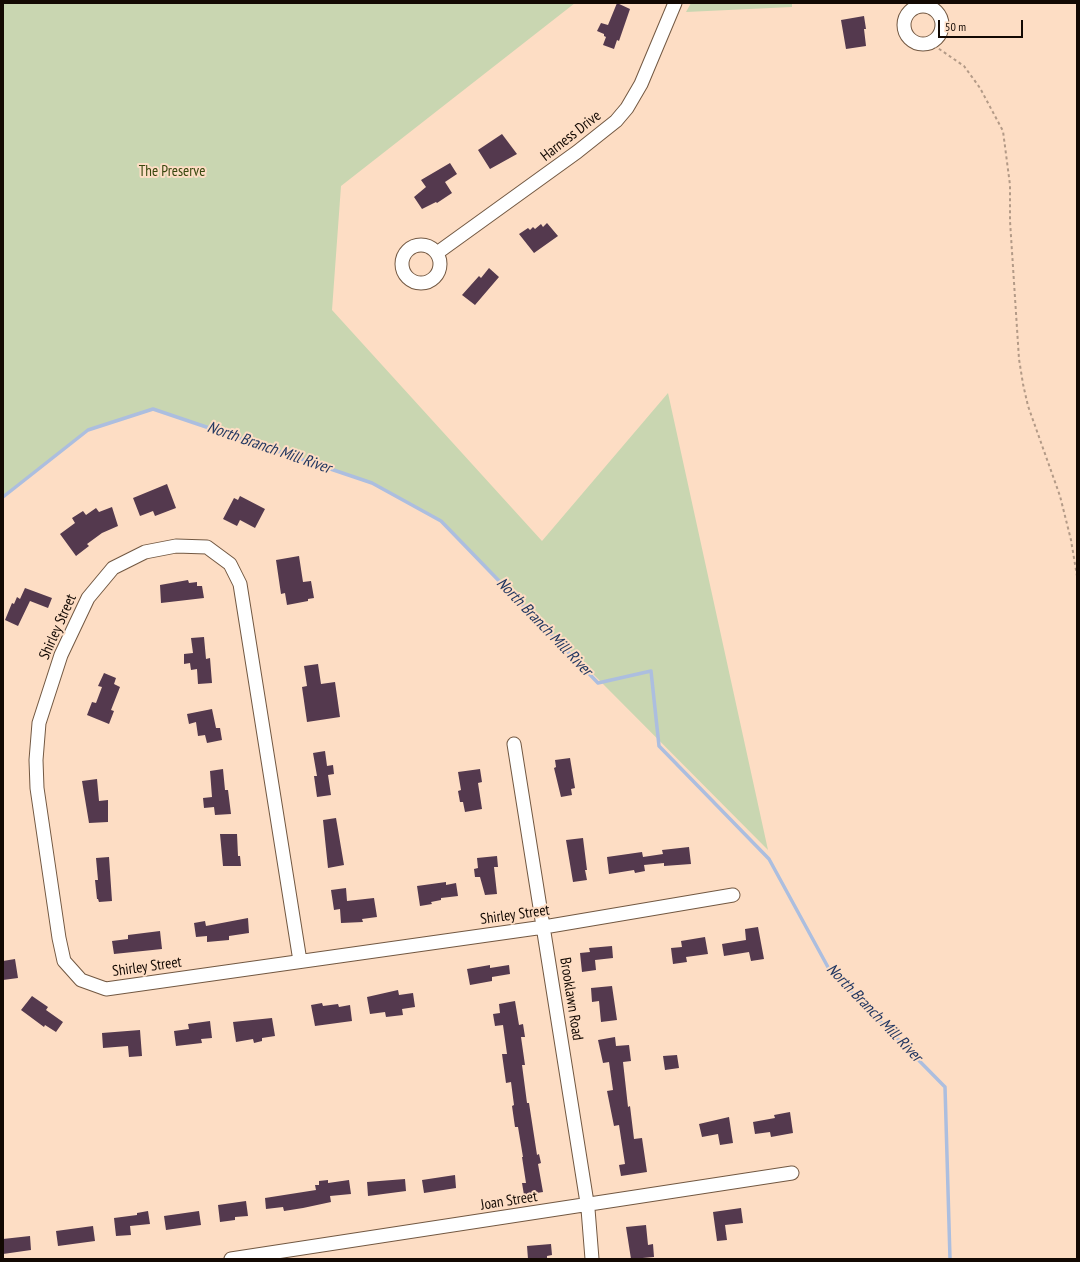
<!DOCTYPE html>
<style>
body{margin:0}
#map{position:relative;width:1080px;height:1262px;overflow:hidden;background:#fdddc4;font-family:"PT Sans Narrow",sans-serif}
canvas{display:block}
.frame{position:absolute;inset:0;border:4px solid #130903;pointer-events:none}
.scale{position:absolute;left:938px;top:20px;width:85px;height:18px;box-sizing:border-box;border:2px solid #130903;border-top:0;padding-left:5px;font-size:12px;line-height:14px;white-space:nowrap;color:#130903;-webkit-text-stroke:3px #fdddc4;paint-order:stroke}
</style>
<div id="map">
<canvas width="1080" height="1262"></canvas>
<div class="frame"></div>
<div class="scale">50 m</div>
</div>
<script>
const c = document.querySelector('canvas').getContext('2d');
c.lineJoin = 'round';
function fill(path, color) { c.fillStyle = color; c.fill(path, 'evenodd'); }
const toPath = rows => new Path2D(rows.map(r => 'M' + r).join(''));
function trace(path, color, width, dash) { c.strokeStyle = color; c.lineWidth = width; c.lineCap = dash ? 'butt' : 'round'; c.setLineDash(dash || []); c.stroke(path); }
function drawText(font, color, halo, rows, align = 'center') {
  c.font = font + ' "PT Sans Narrow",sans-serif'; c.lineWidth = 4; c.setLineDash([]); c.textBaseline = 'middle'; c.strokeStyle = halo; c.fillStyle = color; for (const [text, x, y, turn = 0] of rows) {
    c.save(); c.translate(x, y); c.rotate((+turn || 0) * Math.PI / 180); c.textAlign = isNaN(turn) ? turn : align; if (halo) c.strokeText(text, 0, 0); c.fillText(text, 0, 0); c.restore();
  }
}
fill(toPath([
 [3,3,575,3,341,186,332,310,542,541,668,393,768,850,441,521,372,483,153,409,88,430,3,497],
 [691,3,792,3,792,7,686,12]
]), '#c9d6b1');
trace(toPath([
 [3,497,88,430,153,409,372,483,441,521,598,683,651,671,659,746,769,859,829,969,945,1087,950,1259]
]), '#acbedf', 3.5);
fill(toPath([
 [617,3,630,9,619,41,617,40,614,49,603,45,606,37,604,36,604,34,597,31,601,23,608,25],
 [864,16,866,29,864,29,866,46,846,49,841,20],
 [502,134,517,154,490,169,478,150],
 [450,163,457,174,445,182,452,193,437,203,436,202,422,209,414,197,426,187,421,180],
 [547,223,558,236,534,253,519,234,528,228,530,230,533,227,535,229,541,224,543,227],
 [489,268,499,277,475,305,462,295,479,276,481,278],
 [167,484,176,508,155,516,153,511,140,516,133,498],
 [240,496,265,509,255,528,240,520,237,526,223,519,234,498,238,500],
 [112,507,118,526,102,533,87,544,89,546,76,556,60,534,75,523,72,518,83,511,86,515,96,508,99,512],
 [299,556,303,582,311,581,314,598,308,599,308,601,287,605,285,593,281,594,276,560],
 [188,580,189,583,197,582,197,586,202,586,204,598,161,603,160,585],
 [25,588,52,598,48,608,30,601,18,626,5,620,12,603,14,604,17,597,20,599],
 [204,637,206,659,210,658,212,683,198,684,197,669,191,670,190,663,184,664,184,654,193,653,191,638],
 [318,664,321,684,335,682,340,717,307,722,302,687,307,686,304,666],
 [104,673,116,678,114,684,120,687,111,710,114,711,109,724,87,715,92,702,96,703,102,687,98,686],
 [212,709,216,728,220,728,222,740,207,743,205,735,198,736,196,722,189,724,187,714],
 [325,751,327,766,333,765,334,774,328,775,331,795,317,797,314,776,317,776,313,753],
 [570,758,575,788,571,789,572,795,561,797,554,768,556,767,555,760],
 [223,769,225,790,228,790,231,814,215,815,214,807,204,808,203,798,212,797,210,771],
 [480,769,482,782,478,783,482,809,465,812,463,802,460,802,458,791,461,790,458,772],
 [97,779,99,801,108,800,108,822,89,823,82,781],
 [336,818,344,865,328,868,323,820],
 [220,834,237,834,238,856,240,856,241,866,223,866],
 [583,838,587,870,585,870,587,880,573,882,566,840],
 [689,847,691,864,664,866,664,863,644,865,645,871,635,873,634,870,609,874,607,857,642,852,643,857,663,854,662,850],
 [497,856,498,867,494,867,497,894,485,895,480,877,475,877,474,869,478,868,477,858],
 [109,857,112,901,99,902,98,899,97,899,95,880,98,880,96,858],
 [446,882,446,885,456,883,458,896,441,898,441,900,431,902,432,904,420,906,417,886],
 [346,888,347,901,374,898,377,917,362,919,363,922,341,923,340,909,334,910,331,890],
 [248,918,249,933,229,936,229,940,207,942,207,936,196,937,194,923,205,921,206,926],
 [758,927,764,959,751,961,749,952,724,956,722,944,746,940,745,929],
 [160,931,162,949,114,954,112,941,128,939,128,935],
 [705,937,708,954,686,957,687,962,673,964,671,948,682,947,681,941],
 [612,946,613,958,595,960,596,970,582,972,580,953,590,952,589,948],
 [15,959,18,978,3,980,3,961],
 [490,965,490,968,509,965,510,974,492,977,492,981,470,985,467,969],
 [612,986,617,1020,601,1022,599,1001,592,1002,591,988],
 [398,990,399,995,413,993,415,1007,402,1009,403,1015,386,1017,385,1012,370,1014,367,997],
 [32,996,48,1007,46,1010,63,1022,56,1032,45,1025,44,1027,21,1010],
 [515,1001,519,1025,523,1024,525,1037,521,1037,525,1065,522,1065,527,1103,529,1103,537,1155,539,1154,541,1163,538,1164,543,1192,524,1195,522,1183,526,1183,522,1157,523,1157,518,1127,515,1127,512,1106,514,1105,511,1082,506,1083,502,1054,507,1054,503,1025,495,1026,493,1014,500,1013,499,1004],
 [322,1003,323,1006,338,1004,339,1007,350,1005,352,1021,315,1026,311,1005],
 [272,1018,275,1036,262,1038,262,1041,254,1043,253,1039,236,1042,233,1022],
 [210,1021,212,1038,201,1039,202,1043,176,1046,174,1031,189,1029,188,1024],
 [140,1030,142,1056,129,1057,128,1046,103,1048,102,1033],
 [615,1037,616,1046,629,1045,631,1061,623,1062,628,1107,630,1106,634,1139,642,1138,647,1172,621,1176,619,1165,625,1164,619,1125,614,1126,607,1091,613,1090,609,1062,603,1063,598,1040],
 [677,1055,679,1068,665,1070,663,1056],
 [790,1112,793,1133,771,1137,770,1132,755,1134,753,1122,775,1118,774,1115],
 [729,1117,733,1143,720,1145,718,1134,702,1137,699,1124],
 [455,1175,456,1188,424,1193,422,1180],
 [405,1179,406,1191,368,1196,367,1182],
 [328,1180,328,1183,349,1180,351,1194,330,1196,331,1202,303,1208,284,1211,283,1207,266,1209,265,1198,316,1190,315,1185,319,1185,319,1181],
 [246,1201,248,1216,235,1217,235,1220,220,1222,218,1205],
 [741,1208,743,1223,725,1225,727,1240,717,1241,713,1212],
 [148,1211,150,1224,130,1226,131,1235,116,1236,114,1218,137,1215,137,1213],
 [199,1211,201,1225,166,1230,164,1216],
 [646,1225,648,1245,653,1244,654,1257,631,1259,626,1227],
 [93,1226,95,1241,58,1246,56,1231],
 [30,1236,31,1250,3,1254,3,1239],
 [551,1244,552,1255,547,1256,547,1259,528,1259,527,1246]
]), '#54394e');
const minor = toPath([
 '904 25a19 19 0 1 1 38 0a19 19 0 1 1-38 0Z',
 '402 264a19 19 0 1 1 38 0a19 19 0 1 1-38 0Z',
 [437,253,577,152,616,121,627,108,641,84,675,3],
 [514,744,588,1209,592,1259],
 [300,961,240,584,230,564,207,547,176,546,145,552,113,568,88,598,61,655,39,723,36,760,37,788,59,938,64,961,81,980,106,989,544,927,733,895],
 [231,1259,792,1173]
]);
trace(minor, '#725842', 15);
trace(toPath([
 [929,42,964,66,980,88,1003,131,1010,185,1010,221,1019,359,1023,384,1028,406,1060,496,1071,540,1077,576]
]), '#b39a87', 2, [3, 3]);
trace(minor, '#fff', 13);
drawText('15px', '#130903', '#fdddc4', [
 ["Harness Drive",571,136,-38],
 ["Shirley Street",58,627,-66],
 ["Shirley Street",515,915,-8],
 ["Shirley Street",147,967,-8],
 ["Brooklawn Road",571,999,81],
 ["Joan Street",509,1201,-9]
]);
drawText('15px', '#39480f', '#fdddc4', [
 ["The Preserve",172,172]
]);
drawText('italic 16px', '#1e345f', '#fdddc4', [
 ["North Branch Mill River",269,448,19],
 ["North Branch Mill River",544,627,46],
 ["North Branch Mill River",874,1013,46]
]);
</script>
